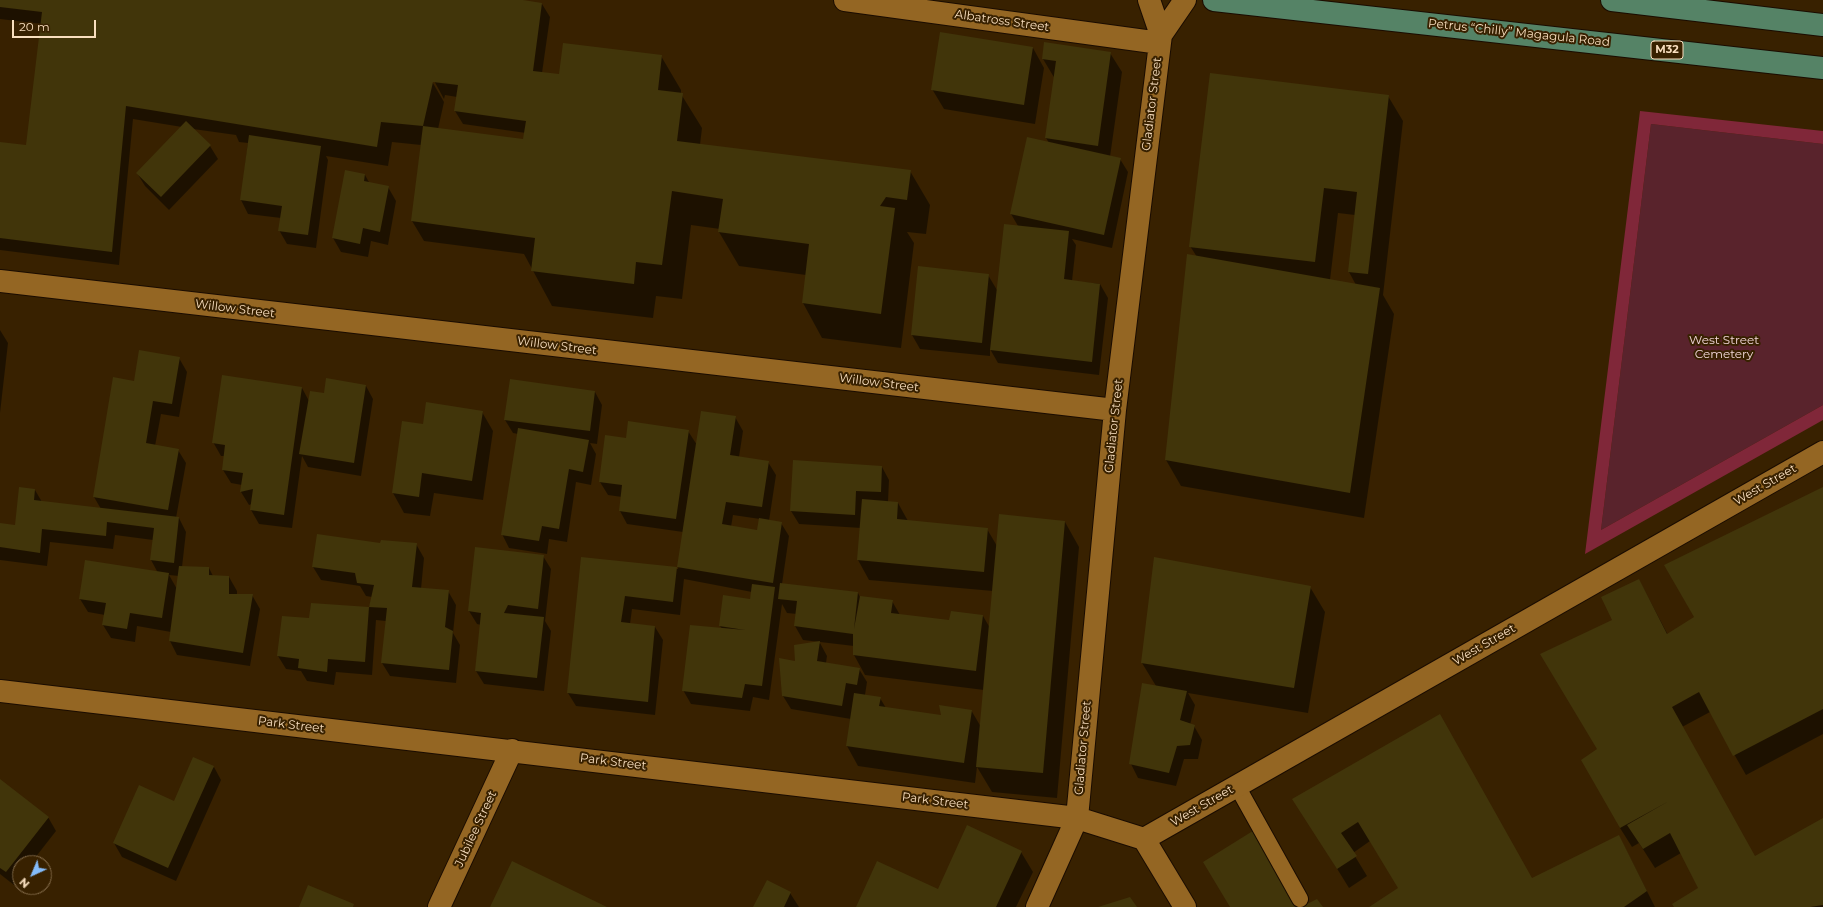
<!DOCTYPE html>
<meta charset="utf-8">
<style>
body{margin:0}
#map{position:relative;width:1823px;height:907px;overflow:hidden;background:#382100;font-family:Montserrat,sans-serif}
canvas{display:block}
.north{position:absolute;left:12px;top:855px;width:40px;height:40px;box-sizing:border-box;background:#382100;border:1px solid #856d4c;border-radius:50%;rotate:224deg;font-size:11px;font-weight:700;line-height:16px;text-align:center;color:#f8debe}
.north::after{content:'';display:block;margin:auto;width:14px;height:18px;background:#84bcfb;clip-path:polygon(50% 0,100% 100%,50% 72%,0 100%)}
.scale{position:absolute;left:12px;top:20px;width:84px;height:18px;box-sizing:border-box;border:2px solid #f8debe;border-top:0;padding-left:5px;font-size:12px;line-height:14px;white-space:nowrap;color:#f8debe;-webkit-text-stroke:3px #382100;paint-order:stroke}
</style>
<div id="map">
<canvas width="1823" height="907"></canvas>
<div class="north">N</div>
<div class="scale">20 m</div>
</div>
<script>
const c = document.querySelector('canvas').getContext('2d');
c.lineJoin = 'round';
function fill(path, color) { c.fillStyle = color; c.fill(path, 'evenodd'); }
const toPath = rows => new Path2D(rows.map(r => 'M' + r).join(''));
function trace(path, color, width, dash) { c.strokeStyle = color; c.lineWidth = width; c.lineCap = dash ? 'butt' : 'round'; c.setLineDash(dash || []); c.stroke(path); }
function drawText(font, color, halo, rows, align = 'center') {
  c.font = font + ' Montserrat,sans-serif'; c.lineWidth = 4; c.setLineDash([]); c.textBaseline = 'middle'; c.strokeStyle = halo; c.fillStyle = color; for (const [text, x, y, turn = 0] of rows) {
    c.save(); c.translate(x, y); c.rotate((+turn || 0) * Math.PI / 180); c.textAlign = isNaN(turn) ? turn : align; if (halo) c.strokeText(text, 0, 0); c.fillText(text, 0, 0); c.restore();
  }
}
fill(toPath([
 [1651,124,1823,144,1823,405,1601,530]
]), '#59232c');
fill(toPath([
 [1640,111,1823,131,1823,144,1651,124,1601,530,1823,405,1823,420,1585,554]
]), '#802739');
fill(toPath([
 [0,0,516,0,542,4,550,17,542,73,560,75,661,56,681,90,681,94,702,128,700,145,910,171,930,205,926,234,907,232,914,243,901,348,822,338,803,303,806,275,739,266,719,232,720,229,691,225,682,299,656,296,653,318,552,306,524,254,424,241,412,221,421,145,392,142,388,166,326,156,328,160,316,248,287,244,279,230,281,218,248,214,241,200,248,143,239,142,236,135,193,129,210,146,218,159,169,210,145,186,137,173,182,127,133,119,119,265,0,250,0,143,27,146,42,24,0,19],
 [432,77,444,99,445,95,457,97,455,111,463,124,526,133,524,144,438,129,444,102,430,78],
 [1033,48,1044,68,1035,124,944,109,932,89],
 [1110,53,1122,72,1110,157,1120,159,1128,172,1112,248,1072,239,1076,245,1072,281,1100,284,1108,298,1099,375,998,363,990,349,990,356,920,349,912,335,988,275,997,290,1018,226,1011,214,1049,143,1046,138,1055,79,1043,59],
 [1388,96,1403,121,1383,295,1394,314,1364,518,1181,486,1166,460,1197,257,1190,246],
 [1338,213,1355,215,1349,272,1356,285,1330,280],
 [346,171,365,175,370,184,388,187,396,201,388,245,371,241,368,257,341,252,333,238],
 [0,330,8,343,0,413],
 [179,358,187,372,179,417,161,414,155,446,178,450,186,463,176,518,179,518,186,532,182,567,209,568,213,576,229,577,237,591,237,595,252,595,260,609,250,666,177,655,170,641,171,632,137,626,135,642,111,638,103,625,105,615,88,612,80,599,158,573,151,560,153,540,115,535,113,549,50,542,47,566,0,560,0,524,16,526,35,490,42,502,101,509,94,497,134,382],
 [169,575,179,576,177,589],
 [366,386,373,399,361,476,308,467,302,456,292,528,259,524,251,510,252,504,249,505,241,492,242,485,231,483,223,470,225,456,221,456,213,442,302,388,309,401,324,395],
 [595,392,602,405,597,444,590,443,596,454,591,485,576,482,567,542,549,539,547,554,509,548,502,534,518,434,513,433,505,420],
 [482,412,493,431,483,500,434,493,430,516,404,513,393,493,423,425],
 [735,417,743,431,739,457,768,462,776,475,769,521,781,523,789,536,782,584,858,593,860,597,892,601,900,615,950,621,983,616,990,628,993,591,869,580,858,560,861,528,799,524,791,511,882,467,889,480,888,502,898,503,908,521,987,529,997,546,1065,522,1079,547,1057,798,992,792,977,767,975,783,858,766,847,746,851,719,791,709,783,696,797,662,820,643,827,656,826,663,859,669,867,682,865,695,880,698,886,708,942,716,971,710,981,727,984,690,865,675,854,655,854,646,803,640,795,626,797,614,787,613,782,604,769,700,753,697,750,711,691,704,683,690,722,629,720,626,750,600,752,592,684,579,680,615,632,609,630,624,655,627,663,640,655,715,576,706,568,693,582,558,678,569,683,532,627,524,620,511,622,497,608,495,600,482,627,439,688,431,697,445],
 [733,515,760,519,758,531,731,527],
 [1823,488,1823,734,1746,775,1710,712,1682,727,1755,858,1823,819,1823,907,1675,907,1699,889,1681,853,1655,868,1639,843,1632,847,1620,828,1598,750,1614,620,1639,580,1668,635,1695,618,1665,565],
 [381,544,416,544,424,558,421,589,448,591,456,605,453,633,460,645,456,683,390,676,382,663,386,621,376,620,372,675,336,672,334,685,307,681,301,671,286,669,278,656,310,620,311,604,369,608,372,597,366,596,360,586,321,580,313,567],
 [543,556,551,569,545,621,551,631,544,691,484,684,476,671,481,625,477,624,469,611],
 [1310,587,1325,612,1308,713,1188,693,1195,705,1190,725,1194,726,1202,740,1198,759,1184,759,1176,786,1138,778,1131,764,1156,686,1142,663],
 [214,767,221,780,176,881,122,857,114,843,174,802],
 [0,780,48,817,56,831,31,863,20,863,20,877,14,885,0,874],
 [1294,799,1532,879,1619,836,1655,907,1370,907,1399,888,1370,841,1353,853,1367,876,1349,888],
 [1021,852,1033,872,1016,907,857,907,938,891],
 [790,893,799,907,755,907]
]), '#0007');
fill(toPath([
 [0,0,523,0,542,3,533,71,559,74,563,43,662,55,658,90,683,93,677,141,911,170,907,200,886,197,880,206,895,208,881,314,802,303,809,244,718,232,723,199,672,191,662,265,636,262,634,284,531,271,535,238,411,221,423,126,523,139,526,121,454,111,458,85,433,82,423,126,381,122,377,147,126,106,112,252,0,238,0,142,26,145,42,12,0,7],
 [940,32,1033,47,1024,105,931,90],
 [1044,42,1111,52,1098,146,1045,138,1056,61,1042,59],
 [1210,73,1389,95,1368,274,1348,272,1357,192,1324,188,1315,262,1189,247],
 [186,121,211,145,161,197,136,173],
 [249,135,321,146,308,235,278,231,282,206,240,200],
 [1027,137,1121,158,1104,235,1010,214],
 [345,170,365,174,364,181,389,186,380,232,363,228,360,244,332,238],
 [1004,224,1069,231,1064,279,1100,284,1092,362,990,350],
 [1187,254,1380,288,1350,493,1165,460],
 [918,266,989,274,982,343,911,335],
 [139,350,180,357,172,404,153,401,146,443,179,449,168,510,93,497,113,377,134,381],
 [222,375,302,387,284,515,250,510,253,489,240,492,243,473,222,470,225,445,212,443],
 [326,378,366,385,354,463,299,454,310,391,324,393],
 [510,379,595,391,590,431,504,420],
 [426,402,483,411,472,481,422,473,419,497,392,493,402,421,423,424],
 [701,411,736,416,730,455,769,461,762,507,726,502,722,524,757,530,759,518,782,522,773,583,677,567],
 [628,421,689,430,676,519,619,511,622,485,599,482,605,435,626,438],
 [518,428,589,440,583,472,569,469,559,529,542,526,539,541,501,535],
 [793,460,882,466,881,492,856,491,855,515,790,511],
 [19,487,35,489,34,500,179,517,174,563,150,560,154,528,107,522,106,536,42,529,40,553,0,547,0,523,15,525],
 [1823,487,1823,709,1733,756,1699,692,1672,707,1755,856,1823,818,1823,905,1810,907,1674,907,1672,904,1698,888,1670,833,1643,849,1627,825,1669,801,1620,828,1581,760,1597,749,1540,654,1612,620,1601,597,1639,579,1667,634,1694,617,1664,565],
 [862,499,898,502,897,519,988,528,984,572,857,560],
 [999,514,1065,521,1043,773,976,767],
 [317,534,380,543,381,540,417,543,412,587,449,590,445,627,453,631,449,670,381,663,387,608,369,607,365,662,328,659,327,672,298,668,299,659,277,656,282,616,309,618,311,603,369,607,374,585,357,583,355,573,312,567],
 [475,547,544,555,538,609,508,605,504,613,544,617,537,678,475,671,481,613,468,611],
 [581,557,677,567,673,602,625,596,621,622,655,626,648,702,567,693],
 [1154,557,1311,586,1294,688,1141,663],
 [85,560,169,573,162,618,130,613,127,629,102,625,106,603,79,599],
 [179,566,209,567,209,575,229,576,229,594,253,594,243,653,169,641],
 [780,583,858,592,854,629,860,596,893,600,891,613,949,620,951,611,983,615,976,671,853,655,853,634,794,626,797,601,778,599],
 [752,584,775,587,762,686,745,684,742,698,682,691,690,625,745,630,719,626,723,595,750,599],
 [820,641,817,661,860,668,857,685,846,683,842,706,782,696,779,658,795,661,794,645],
 [1142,683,1187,691,1180,720,1195,725,1190,745,1177,746,1169,773,1129,764],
 [854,693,881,697,879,706,941,715,939,705,972,710,964,763,846,746],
 [1440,714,1532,878,1619,835,1647,891,1624,907,1369,907,1398,888,1358,822,1341,833,1357,856,1337,869,1292,799],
 [193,757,214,766,168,868,113,843,139,785,174,801],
 [0,779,49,817,6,872,0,868],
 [967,825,1022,851,996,907,856,907,877,861,938,889],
 [1256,829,1301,907,1317,899,1323,907,1230,907,1203,862],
 [512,861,607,907,490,907],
 [767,880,791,892,784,907,753,907],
 [308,885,354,904,353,907,299,907],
 [1130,897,1137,907,1098,907]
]), '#41350a');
const lane = toPath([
 [1237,786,1300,899]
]);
const street = toPath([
 [845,0,1160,43],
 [1149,0,1161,35],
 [0,281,1115,410],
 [0,691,1077,818,1144,839,1185,907],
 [1144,839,1823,452],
 [439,907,512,750],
 [1037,907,1077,818,1115,410,1160,43,1161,35,1185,0]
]);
const primary = toPath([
 [1214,0,1823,68],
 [1612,0,1823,25]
]);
trace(lane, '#1a0c00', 18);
trace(street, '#1a0c00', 24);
trace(primary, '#1a0c00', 24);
trace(lane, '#946623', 16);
trace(street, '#946623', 22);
trace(primary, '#558366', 22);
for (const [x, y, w] of [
 [1667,50,32]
]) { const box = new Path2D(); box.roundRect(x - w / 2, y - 9, w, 18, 3); c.fillStyle = '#382100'; c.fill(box); trace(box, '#f8debe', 1); }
drawText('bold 11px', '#f8debe', null, [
 ["M32",1667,50]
]);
drawText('12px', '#f8debe', '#382100', [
 ["Albatross Street",1002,21,8],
 ["Petrus “Chilly” Magagula Road",1519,33,6],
 ["Gladiator Street",1152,104,-83],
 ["Willow Street",235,309,7],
 ["Willow Street",557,346,7],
 ["Willow Street",879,383,7],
 ["Gladiator Street",1114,426,-84],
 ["West Street",1765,485,-30],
 ["West Street",1484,645,-30],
 ["Park Street",291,725,7],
 ["Gladiator Street",1083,748,-85],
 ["Park Street",613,762,7],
 ["Park Street",935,801,7],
 ["West Street",1202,806,-30],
 ["Jubilee Street",476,829,-65]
]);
drawText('12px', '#f2d7d9', '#382100', [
 ["West Street",1724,340],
 ["Cemetery",1724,354]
]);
</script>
